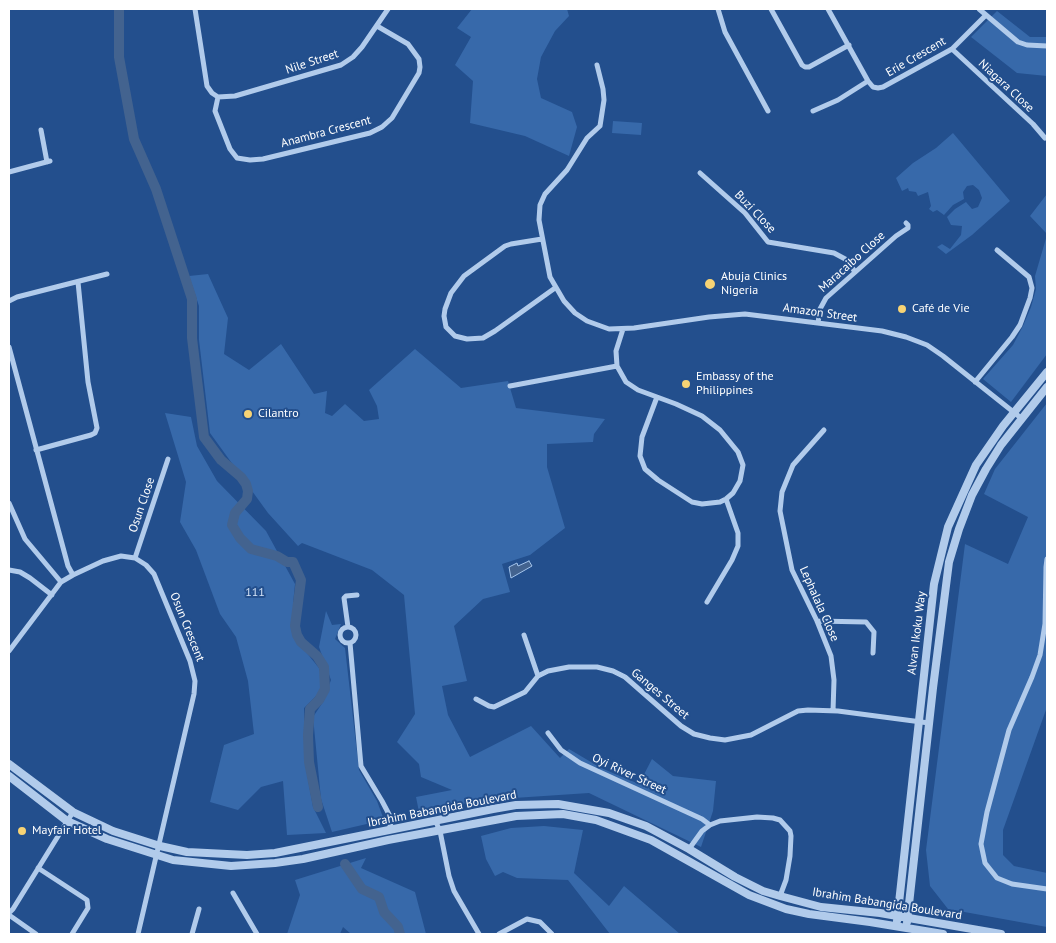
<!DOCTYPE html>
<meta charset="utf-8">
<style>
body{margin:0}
#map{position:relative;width:1056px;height:943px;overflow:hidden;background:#234f8d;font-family:"PT Sans",sans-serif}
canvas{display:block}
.frame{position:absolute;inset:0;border:10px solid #fff;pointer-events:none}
</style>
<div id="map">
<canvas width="1056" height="943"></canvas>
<div class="frame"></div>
</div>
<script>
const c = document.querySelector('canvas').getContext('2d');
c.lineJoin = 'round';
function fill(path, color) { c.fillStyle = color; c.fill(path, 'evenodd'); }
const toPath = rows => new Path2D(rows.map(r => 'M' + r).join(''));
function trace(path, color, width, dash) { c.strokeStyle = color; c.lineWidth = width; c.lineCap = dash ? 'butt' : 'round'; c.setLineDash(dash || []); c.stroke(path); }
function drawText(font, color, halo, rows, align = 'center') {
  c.font = font + ' "PT Sans",sans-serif'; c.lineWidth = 4; c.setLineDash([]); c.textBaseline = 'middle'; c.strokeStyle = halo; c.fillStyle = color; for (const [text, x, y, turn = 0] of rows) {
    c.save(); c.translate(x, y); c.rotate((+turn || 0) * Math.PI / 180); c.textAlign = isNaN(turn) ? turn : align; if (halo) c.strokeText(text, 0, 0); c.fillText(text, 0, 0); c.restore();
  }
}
fill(toPath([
 [472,9,567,9,569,16,555,31,541,57,537,79,541,98,572,112,577,127,569,156,525,136,470,123,473,81,455,65,471,37,457,28],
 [997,11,1030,37,1047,37,1047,76,1017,73,971,37],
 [613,121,642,123,641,135,612,133],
 [953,133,1010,201,972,235,946,254,937,247,942,244,950,249,961,235,962,226,951,225,947,217,955,209,966,202,972,209,978,207,982,198,979,190,973,185,967,186,963,192,964,199,953,205,944,215,937,210,933,212,929,209,931,206,928,192,918,196,916,192,909,191,908,188,902,191,896,178,913,163,936,148],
 [1047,194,1047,234,1030,216],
 [1047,235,1047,354,1011,402,983,379,1013,345,1023,326,1031,307,1036,289,1035,276],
 [208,274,228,318,224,354,249,370,281,344,314,394,327,391,325,413,332,416,345,404,364,421,379,419,377,406,369,390,415,349,461,388,508,381,516,408,605,419,594,434,593,442,547,444,547,467,565,528,530,555,502,564,510,592,483,599,454,626,467,681,442,686,448,715,470,757,531,726,560,758,569,749,601,768,639,784,652,759,673,776,716,781,713,811,701,847,589,793,484,800,419,812,416,797,452,790,421,777,419,764,397,742,415,714,404,595,372,570,302,543,298,546,268,513,210,433,199,340,199,306,189,276],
 [1047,403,1047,707,1003,830,1003,855,1014,866,1047,873,1047,927,948,909,930,886,926,850,965,544,1008,564,1028,517,984,494,995,469],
 [165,413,191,417,197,446,217,481,266,531,295,584,293,604,293,636,319,668,323,682,319,693,304,708,305,763,313,807,326,833,287,835,283,781,261,787,238,810,210,802,224,745,254,734,248,681,236,637,220,614,196,550,180,522,186,482],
 [326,611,332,625,341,624,335,639,345,648,359,770,377,801,384,820,332,832,321,799,313,717,323,702,331,680,319,647],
 [544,826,583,830,574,873,609,906,624,886,680,934,610,934,568,880,517,878,503,872,495,876,486,859,481,836,511,828],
 [366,858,361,868,415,892,426,934,351,934,343,927,340,934,287,934,300,895,295,880]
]), '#3769aa');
const water = toPath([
 [529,561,532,566,511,578,509,567,517,563,518,566,529,561]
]);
fill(water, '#43638f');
trace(water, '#a5c5ec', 1);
trace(toPath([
 [119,9,119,57,134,139,156,189,192,299,192,338,204,437,221,460,241,477,246,484,248,491,247,499,235,513,232,525,240,538,251,549,277,556,287,562,293,562,301,580,295,626,297,635,301,642,317,656,324,667,325,689,319,700,310,709,308,735,309,762,318,807],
 [345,864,362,889,379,897,384,912,398,927,400,934]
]), '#43638f', 10);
trace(toPath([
 [195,9,207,86,212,93,218,97],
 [718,9,725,32,768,111],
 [771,9,802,65,805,67,809,67,849,45],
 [828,9,868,81,873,87,878,88,883,87,952,49,986,15],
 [979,9,1018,42,1027,45,1047,46],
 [952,49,1033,124,1045,138],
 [597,65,603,89,604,100,600,126,587,138,567,170,545,194,540,205,539,220,550,277,564,301,575,313,587,321,609,329,634,328,709,317,745,314,882,331,906,337,927,345,943,356,1021,418],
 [218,97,215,111,230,149,237,158,250,160,263,159,370,133,382,127,392,118,419,73,420,67,419,59,408,44,377,26],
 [218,97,235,96,341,65,353,57,362,47,388,9],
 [813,111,838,100,868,81],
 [41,130,47,162],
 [9,172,50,161],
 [700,173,745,213,768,242,834,253,847,260,855,272],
 [542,239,511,244,505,246,464,276,451,293,445,309,444,316,446,327,455,336,467,339,483,338,495,331,555,288],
 [9,301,17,297,107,274],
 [818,323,820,309,826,298,896,236,908,228,908,225,906,223],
 [623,329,616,351,617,366,626,382,638,390,676,404,702,416,720,430,738,452,743,465,740,481,733,493,726,499,720,502,702,504,692,502,658,480,645,469,640,456,642,437,657,397],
 [9,347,68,566,73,575],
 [975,382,1012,337,1020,325,1030,298,1032,288,1029,277,997,250],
 [510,386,617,366],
 [824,430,793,465,782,492,780,511,792,570,817,621,831,656,834,680,833,711],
 [36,450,91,435,95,433,97,428,88,382,78,282],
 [9,503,25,539,61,582],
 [135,558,168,459],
 [1047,559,1046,567,1045,624,1040,655,1032,677,1009,730,987,812,981,844,985,863,997,878,1012,884,1047,889],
 [9,570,20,572,30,578,52,595],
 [707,602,732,560,738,546,738,533,726,499],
 [817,621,866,622,874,632,873,653],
 [348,627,344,598,346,596,357,595],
 '340 635a8 8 0 1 1 16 0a8 8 0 1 1-16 0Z',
 [524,635,538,676],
 [350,643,361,766,382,801,392,820,389,829],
 [9,651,61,582,73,575,103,561,121,556,135,558,146,565,154,574,190,661,195,681,194,694,138,934],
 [476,699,489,706,494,707,525,692,538,676,548,671,569,667,597,667,613,671,625,677,681,726,694,734,710,738,725,740,751,735,798,711,808,710,838,711,929,723],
 [548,733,561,750,580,763,702,819,710,825],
 [435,820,440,831,449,876,454,891,479,934],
 [689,849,702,831,710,825,720,821,757,817,773,818,780,820,790,831,791,836,790,856,786,880,780,896],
 [38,868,87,900,88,908,72,934],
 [233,893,257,934],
 [9,913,13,909,73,812],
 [9,915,36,934],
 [192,934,199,909],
 [499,934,527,919,540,922,552,934]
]), '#b1cbeb', 5);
trace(toPath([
 [9,764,73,812,113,831,160,846,187,852,247,855,275,853,493,809,516,805,558,804,609,813,646,826,689,849,735,877,763,891,780,896,821,907,880,913,1001,934],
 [9,776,67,821,107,839,173,860,231,866,275,863,303,859,388,840,516,816,563,814,596,820,651,840,749,895,786,909,809,914,870,922,943,934],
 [897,921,934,584,948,527,976,465,1003,426,1047,372],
 [907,922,933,688,949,562,959,529,972,495,986,469,1001,445,1047,387]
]), '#b1cbeb', 8);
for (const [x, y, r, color] of [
 [710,284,6,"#f7d374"],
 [902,309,5,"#f7d374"],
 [686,384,5,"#f7d374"],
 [248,414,5,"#f7d374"],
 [22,831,5,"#f7d374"]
]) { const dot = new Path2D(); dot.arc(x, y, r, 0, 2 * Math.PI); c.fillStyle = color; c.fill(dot); trace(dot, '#234f8d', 2); }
drawText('12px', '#fff', '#234f8d', [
 ["Erie Crescent",916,57,-30],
 ["Nile Street",312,62,-18],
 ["Niagara Close",1006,86,43],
 ["Anambra Crescent",326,132,-15],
 ["Buzi Close",755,212,46],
 ["Maracaibo Close",852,262,-42],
 ["Amazon Street",820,313,8],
 ["Osun Close",142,505,-71],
 ["Lephalala Close",819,604,66],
 ["Osun Crescent",187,627,68],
 ["Alvan Ikoku Way",917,633,-83],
 ["Ganges Street",660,694,40],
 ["Oyi River Street",629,774,25],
 ["Ibrahim Babangida Boulevard",442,809,-11],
 ["Ibrahim Babangida Boulevard",887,904,9]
]);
drawText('12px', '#fff', '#234f8d', [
 ["Abuja Clinics",721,277],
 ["Nigeria",721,291],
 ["Café de Vie",912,309],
 ["Embassy of the",696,377],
 ["Philippines",696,391],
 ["Cilantro",258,414],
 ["Mayfair Hotel",32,831]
], 'left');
drawText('12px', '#d6e5f8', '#234f8d', [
 ["111",255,593]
]);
</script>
